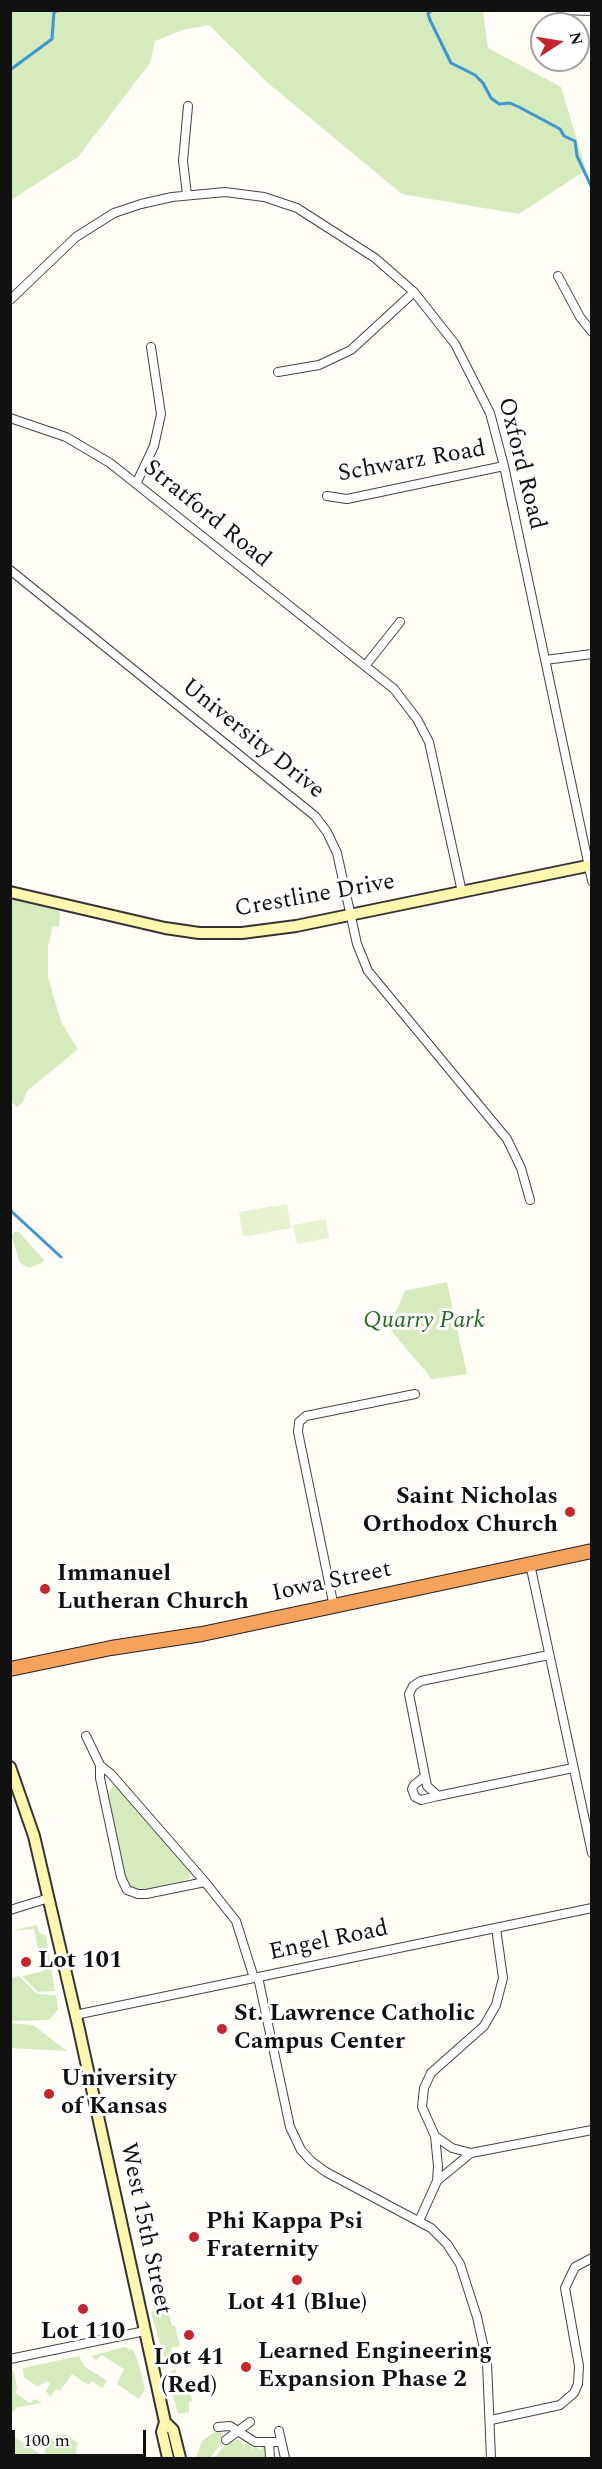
<!DOCTYPE html>
<style>
body{margin:0}
#map{position:relative;width:602px;height:2469px;overflow:hidden;background:#fffdf5;font-family:Spectral,serif}
canvas{display:block}
.frame{position:absolute;inset:0;border:12px solid #111;pointer-events:none}
.north{position:absolute;left:530px;top:12px;width:60px;height:60px;box-sizing:border-box;background:#fff;border:2px solid #a0a0a0;border-radius:50%;rotate:78deg;font-size:16px;font-weight:700;line-height:24px;text-align:center;color:#111}
.north::after{content:'';display:block;margin:auto;width:21px;height:27px;background:#c4262e;clip-path:polygon(50% 0,100% 100%,50% 72%,0 100%)}
.scale{position:absolute;left:12px;top:2430px;width:134px;height:27px;box-sizing:border-box;border:3px solid #111;border-top:0;padding-left:8px;font-size:18px;line-height:21px;white-space:nowrap;color:#111;-webkit-text-stroke:4px #fff;paint-order:stroke}
</style>
<div id="map">
<canvas width="602" height="2469"></canvas>
<div class="frame"></div>
<div class="north">N</div>
<div class="scale">100 m</div>
</div>
<script>
const c = document.querySelector('canvas').getContext('2d');
c.lineJoin = 'round';
function fill(path, color) { c.fillStyle = color; c.fill(path, 'evenodd'); }
const toPath = rows => new Path2D(rows.map(r => 'M' + r).join(''));
function trace(path, color, width, dash) { c.strokeStyle = color; c.lineWidth = width; c.lineCap = dash ? 'butt' : 'round'; c.setLineDash(dash || []); c.stroke(path); }
function drawText(font, color, halo, rows, align = 'center') {
  c.font = font + ' Spectral,serif'; c.lineWidth = 6; c.setLineDash([]); c.textBaseline = 'middle'; c.strokeStyle = halo; c.fillStyle = color; for (const [text, x, y, turn = 0] of rows) {
    c.save(); c.translate(x, y); c.rotate((+turn || 0) * Math.PI / 180); c.textAlign = isNaN(turn) ? turn : align; if (halo) c.strokeText(text, 0, 0); c.fillText(text, 0, 0); c.restore();
  }
}
fill(toPath([
 [11,10,483,11,488,48,561,87,586,170,519,214,402,194,269,84,209,25,183,30,155,41,150,63,78,157,11,200],
 [10,897,55,908,60,913,59,927,53,926,48,947,48,977,61,1022,78,1049,27,1091,23,1102,17,1107,10,1100],
 [14,1232,19,1232,44,1260,42,1263,29,1268,20,1263,12,1237],
 [447,1282,467,1374,432,1379,389,1328,405,1291],
 [113,1786,118,1788,191,1872,189,1879,145,1890,136,1890,128,1886,107,1795],
 [37,1925,39,1932,46,1936,55,1991,38,1992,22,1976,43,1971,34,1929,11,1931],
 [19,1976,37,1994,56,1995,58,2009,49,2020,11,2021,11,1978],
 [10,2023,33,2025,67,2051,11,2048],
 [171,2307,168,2310,172,2326,175,2326,180,2346,171,2348,174,2359,169,2362,164,2357,151,2313,154,2308],
 [124,2347,133,2350,137,2358,145,2389,139,2399,117,2384,124,2369,102,2355,96,2360,91,2356],
 [79,2356,84,2366,107,2381,102,2388,92,2381,88,2385,72,2374,60,2391,56,2389,50,2397,46,2391,50,2383,46,2381,38,2387,24,2377,23,2368],
 [176,2369,176,2375,189,2383,192,2401,189,2402,189,2412,178,2414,168,2378,171,2371],
 [11,2371,14,2371,17,2388,15,2393,30,2403,35,2399,42,2403,18,2407,11,2413],
 [219,2429,223,2439,225,2439,210,2458,196,2458,202,2441],
 [65,2434,78,2443,76,2450,78,2458,53,2458,44,2452,54,2436],
 [11,2435,40,2454,37,2458,11,2458],
 [234,2435,236,2438,233,2442,237,2439,244,2444,242,2450,246,2444,252,2447,252,2451,254,2446,261,2450,262,2446,266,2447,267,2458,214,2458]
]), '#d5ebbd');
fill(toPath([
 [287,1204,291,1228,243,1237,239,1212],
 [326,1219,329,1238,297,1244,293,1225]
]), '#e6f2cf');
trace(toPath([
 [431,10,428,14,430,20,451,63,475,75,483,83,491,98,499,104,510,103,519,107,560,129,564,136,575,141,577,156,592,188],
 [10,70,52,39,54,12,59,10],
 [10,1210,61,1257]
]), '#3f96cf', 3);
const street = toPath([
 [561,10,592,11],
 [187,195,183,161,188,106],
 [558,276,580,317,592,332],
 [10,300,76,237,114,213,141,204,172,197,225,192,264,197,297,208,375,258,414,292,455,344,490,413,504,466,592,881],
 [278,372,319,365,351,350,414,292],
 [10,418,66,437,110,463,394,689,417,719,429,742,462,892],
 [136,484,154,446,161,414,151,347],
 [327,496,347,499,504,466],
 [10,570,315,816,327,832,337,853,357,944,368,971,507,1139,521,1168,530,1200],
 [545,660,592,654],
 [365,666,400,622],
 [530,1564,592,1853],
 [334,1607,298,1432,299,1422,306,1416,415,1394],
 [549,1655,421,1681,413,1686,409,1694,427,1786,438,1796,573,1768],
 [86,1736,100,1765,111,1774,205,1882,146,1894,138,1894,127,1890,121,1877,100,1778,100,1765],
 [425,1776,414,1785,412,1789,415,1797,421,1800,438,1796],
 [205,1882,236,1921,254,1978],
 [10,1910,49,1898],
 [258,1977,290,2127,301,2150,311,2161,326,2172,431,2228,447,2244,460,2264,477,2317,487,2362,491,2458],
 [75,2015,592,1908],
 [435,2136,452,2148,471,2153],
 [437,2181,471,2153,592,2130],
 [419,2221,437,2181,438,2166,435,2136,422,2107,424,2088,431,2073,484,2026,496,2005,503,1978,496,1928],
 [10,2359,145,2331],
 [491,2420,560,2405,574,2393,578,2384,579,2366,565,2288,575,2267,592,2258],
 [218,2427,230,2426,255,2442,281,2442],
 [279,2431,285,2458],
 [226,2440,250,2422],
 [269,2443,270,2458]
]);
const secondary = toPath([
 [10,892,165,928,199,933,242,933,296,926,592,865],
 [10,1767,34,1836,78,2025,165,2422,162,2432,168,2458],
 [165,2422,173,2430,180,2458]
]);
const highway = toPath([
 [10,1669,111,1648,202,1634,592,1551]
]);
trace(street, '#444', 10);
trace(secondary, '#333', 14);
trace(highway, '#222', 16);
trace(street, '#fff', 8);
trace(secondary, '#fff6b0', 10);
trace(highway, '#f5a25d', 14);
for (const [x, y, r, color] of [
 [570,1512,6,"#c4262e"],
 [45,1589,6,"#c4262e"],
 [26,1962,6,"#c4262e"],
 [222,2029,6,"#c4262e"],
 [49,2094,6,"#c4262e"],
 [194,2237,6,"#c4262e"],
 [297,2280,6,"#c4262e"],
 [83,2309,6,"#c4262e"],
 [189,2335,6,"#c4262e"],
 [246,2367,6,"#c4262e"]
]) { const dot = new Path2D(); dot.arc(x, y, r, 0, 2 * Math.PI); c.fillStyle = color; c.fill(dot); trace(dot, '#fff', 2); }
drawText('24px', '#111', '#fff', [
 ["Schwarz Road",412,463,-10],
 ["Oxford Road",520,464,76],
 ["Stratford Road",206,515,39],
 ["University Drive",252,740,39],
 ["Crestline Drive",315,897,-10],
 ["Iowa Street",332,1583,-12],
 ["Engel Road",329,1942,-12],
 ["West 15th Street",144,2229,78]
]);
drawText('italic 24px', '#2f6b1f', '#fff', [
 ["Quarry Park",424,1322]
]);
drawText('bold 24px', '#111', '#fff', [
 ["Saint Nicholas",558,1498,"right"],
 ["Orthodox Church",558,1526,"right"],
 ["Immanuel",57,1575],
 ["Lutheran Church",57,1603],
 ["Lot 101",38,1962],
 ["St. Lawrence Catholic",234,2015],
 ["Campus Center",234,2043],
 ["University",61,2080],
 ["of Kansas",61,2108],
 ["Phi Kappa Psi",206,2223],
 ["Fraternity",206,2251],
 ["Lot 41 (Blue)",297,2304,"center"],
 ["Lot 110",83,2333,"center"],
 ["Learned Engineering",258,2353],
 ["Expansion Phase 2",258,2381],
 ["Lot 41",189,2359,"center"],
 ["(Red)",189,2387,"center"]
], 'left');
</script>
